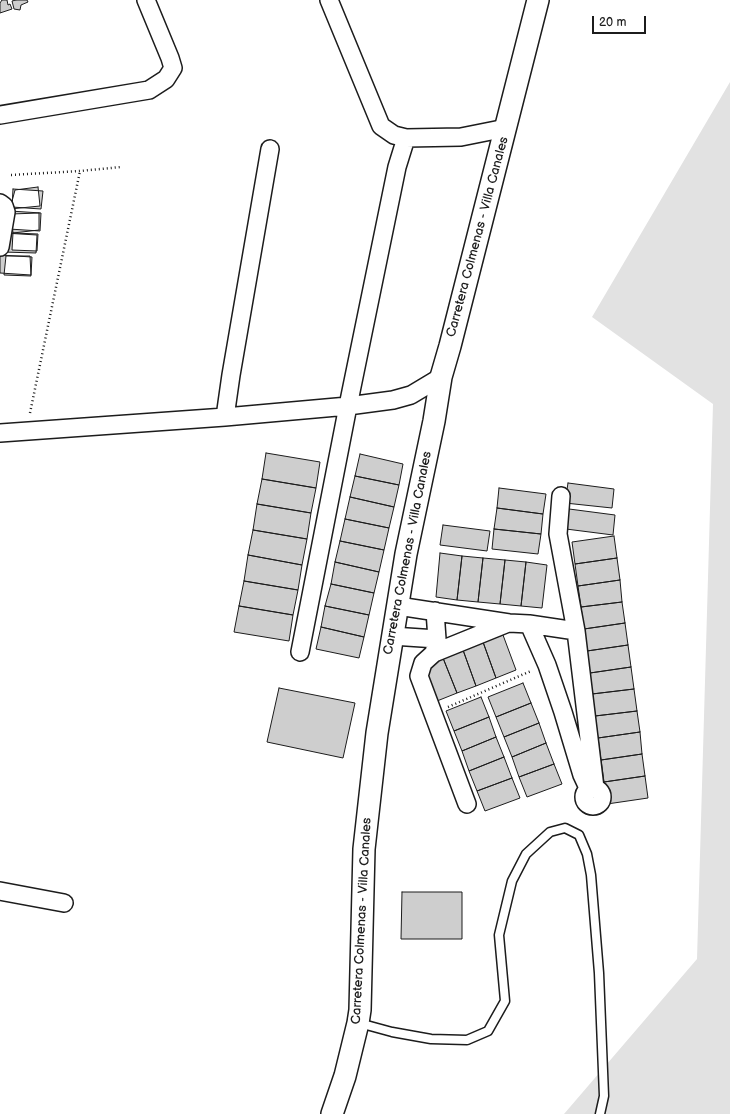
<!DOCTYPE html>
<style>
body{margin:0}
#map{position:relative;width:730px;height:1114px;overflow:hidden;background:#fff;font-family:"Balsamiq Sans",sans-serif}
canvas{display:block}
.scale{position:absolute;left:592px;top:16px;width:54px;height:18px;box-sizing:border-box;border:2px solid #1c1c1c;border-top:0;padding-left:5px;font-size:12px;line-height:14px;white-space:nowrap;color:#1c1c1c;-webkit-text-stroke:3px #fff;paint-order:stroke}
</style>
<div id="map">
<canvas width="730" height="1114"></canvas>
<div class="scale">20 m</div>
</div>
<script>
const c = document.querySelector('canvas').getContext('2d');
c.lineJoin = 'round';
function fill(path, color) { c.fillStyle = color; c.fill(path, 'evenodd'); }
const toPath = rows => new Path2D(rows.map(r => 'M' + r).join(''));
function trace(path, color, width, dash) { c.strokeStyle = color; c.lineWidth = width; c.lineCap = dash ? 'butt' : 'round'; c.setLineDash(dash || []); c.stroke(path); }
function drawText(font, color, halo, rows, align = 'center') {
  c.font = font + ' "Balsamiq Sans",sans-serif'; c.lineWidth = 4; c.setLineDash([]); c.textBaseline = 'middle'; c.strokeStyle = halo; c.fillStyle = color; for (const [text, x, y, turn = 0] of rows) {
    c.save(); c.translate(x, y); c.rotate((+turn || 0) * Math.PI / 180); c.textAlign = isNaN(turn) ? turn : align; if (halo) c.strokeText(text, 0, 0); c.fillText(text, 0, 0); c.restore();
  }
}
fill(toPath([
 [730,82,730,1114,564,1114,697,959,713,404,592,317]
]), '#e2e2e2');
const building = toPath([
 [2,0,7,0,8,5,10,4,12,9,0,13,0,3,2,0],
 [16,0,27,0,28,2,21,5,20,10,14,9,12,1,16,0],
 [38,187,40,206,10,209,15,190,38,187],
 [13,189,43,191,41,209,12,207,13,189],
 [10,211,41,213,40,231,9,229,10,211],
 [39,213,39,230,13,233,11,214,39,213],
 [4,233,37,235,36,253,3,252,4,233],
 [13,233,38,234,37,251,12,250,13,233],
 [0,255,32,257,31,275,0,273,0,255],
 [6,256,30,256,31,276,4,275,6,256],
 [266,453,320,462,316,488,262,479,266,453],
 [360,454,403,464,399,485,355,476,360,454],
 [355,476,399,485,394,507,350,497,355,476],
 [262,479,316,488,311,513,257,504,262,479],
 [568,483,614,489,612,508,565,503,568,483],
 [499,488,546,494,543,514,497,508,499,488],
 [350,497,394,507,389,528,345,519,350,497],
 [257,504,311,513,307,539,253,530,257,504],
 [497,508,543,514,541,534,494,529,497,508],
 [569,509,615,515,613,535,566,529,569,509],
 [345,519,389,528,384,550,340,541,345,519],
 [443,525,490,531,487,551,440,545,443,525],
 [494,529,541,534,538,554,492,549,494,529],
 [253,530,307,539,302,565,248,555,253,530],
 [614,536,617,558,575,564,572,542,614,536],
 [340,541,384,550,379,572,335,562,340,541],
 [440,553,462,556,457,600,436,597,440,553],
 [248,555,302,565,298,590,244,581,248,555],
 [462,556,483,558,478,602,457,600,462,556],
 [483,558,505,560,500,604,478,602,483,558],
 [617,558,620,580,578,586,575,564,617,558],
 [505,560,526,562,521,606,500,604,505,560],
 [335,562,379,572,374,593,331,584,335,562],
 [526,562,547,565,542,608,521,606,526,562],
 [620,580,622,602,581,607,578,586,620,580],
 [244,581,298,590,293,615,239,606,244,581],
 [331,584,374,593,369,615,325,606,331,584],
 [622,602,625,623,584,629,581,607,622,602],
 [239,606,293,615,289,641,234,632,239,606],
 [325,606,369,615,364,637,321,627,325,606],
 [625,623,628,645,587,651,584,629,625,623],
 [321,627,364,637,359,658,316,649,321,627],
 [503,635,516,670,496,678,483,642,503,635],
 [483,642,496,678,476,686,463,650,483,642],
 [628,645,631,667,590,673,587,651,628,645],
 [463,650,476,686,457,693,443,658,463,650],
 [443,658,457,693,437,701,423,665,443,658],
 [631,667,634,689,592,694,590,673,631,667],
 [523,683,531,703,496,717,488,697,523,683],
 [279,688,355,703,343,758,267,742,279,688],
 [634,689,637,711,595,716,592,694,634,689],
 [481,697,489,717,454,731,446,711,481,697],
 [531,703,539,723,504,737,496,717,531,703],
 [637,711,640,732,598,738,595,716,637,711],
 [489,717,496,737,462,751,454,731,489,717],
 [539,723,546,743,512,757,504,737,539,723],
 [640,732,642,754,601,760,598,738,640,732],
 [496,737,504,757,469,771,462,751,496,737],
 [546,743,554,764,519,777,512,757,546,743],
 [642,754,645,776,604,782,601,760,642,754],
 [504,757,512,778,477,791,469,771,504,757],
 [554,764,562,784,527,797,519,777,554,764],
 [645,776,648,798,607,804,604,782,645,776],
 [512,778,520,798,485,811,477,791,512,778],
 [402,892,462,892,462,939,401,939,402,892]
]);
fill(building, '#cecece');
trace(building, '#1c1c1c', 1);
const service = toPath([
 [359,1023,392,1032,431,1039,467,1040,488,1031,505,1001,499,935,512,881,526,854,550,832,565,828,579,835,587,854,591,875,599,973,604,1096,600,1114]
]);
const minor = toPath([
 [329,0,381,126,394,135,406,138,461,137,506,128],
 [0,115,149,90,166,79,173,68,170,58,146,0],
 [0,203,4,206,6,212,0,247],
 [225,417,231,375,270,149],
 [0,433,225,417,348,406,393,400,411,395,441,377],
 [561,496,558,534,576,631,595,788],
 [398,606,509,623,529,624,576,631],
 [435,611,437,639,434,653,423,663,419,676,467,804],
 [529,624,547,665,563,712,582,775,589,790],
 [392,636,437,639],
 [300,652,348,406,397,167,406,138],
 [434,653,508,623],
 '584 797a9 9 0 1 1 18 0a9 9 0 1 1-18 0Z',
 [0,891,64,903]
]);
const tertiary = toPath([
 [332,1114,345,1076,358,1023,360,1010,364,849,377,733,406,554,434,421,441,377,450,346,538,0]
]);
trace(service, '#1c1c1c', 11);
trace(minor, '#1c1c1c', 20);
trace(tertiary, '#1c1c1c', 24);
trace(toPath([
 [11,175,80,171,121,167],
 [30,413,80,171],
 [448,707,531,671]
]), '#1c1c1c', 2.5, [1, 3]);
trace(service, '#fff', 8);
trace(minor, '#fff', 17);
trace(tertiary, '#fff', 21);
drawText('13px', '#1c1c1c', '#fff', [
 ["Carretera Colmenas - Villa Canales",478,237,-75],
 ["Carretera Colmenas - Villa Canales",408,553,-79],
 ["Carretera Colmenas - Villa Canales",362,921,-87]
]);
</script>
